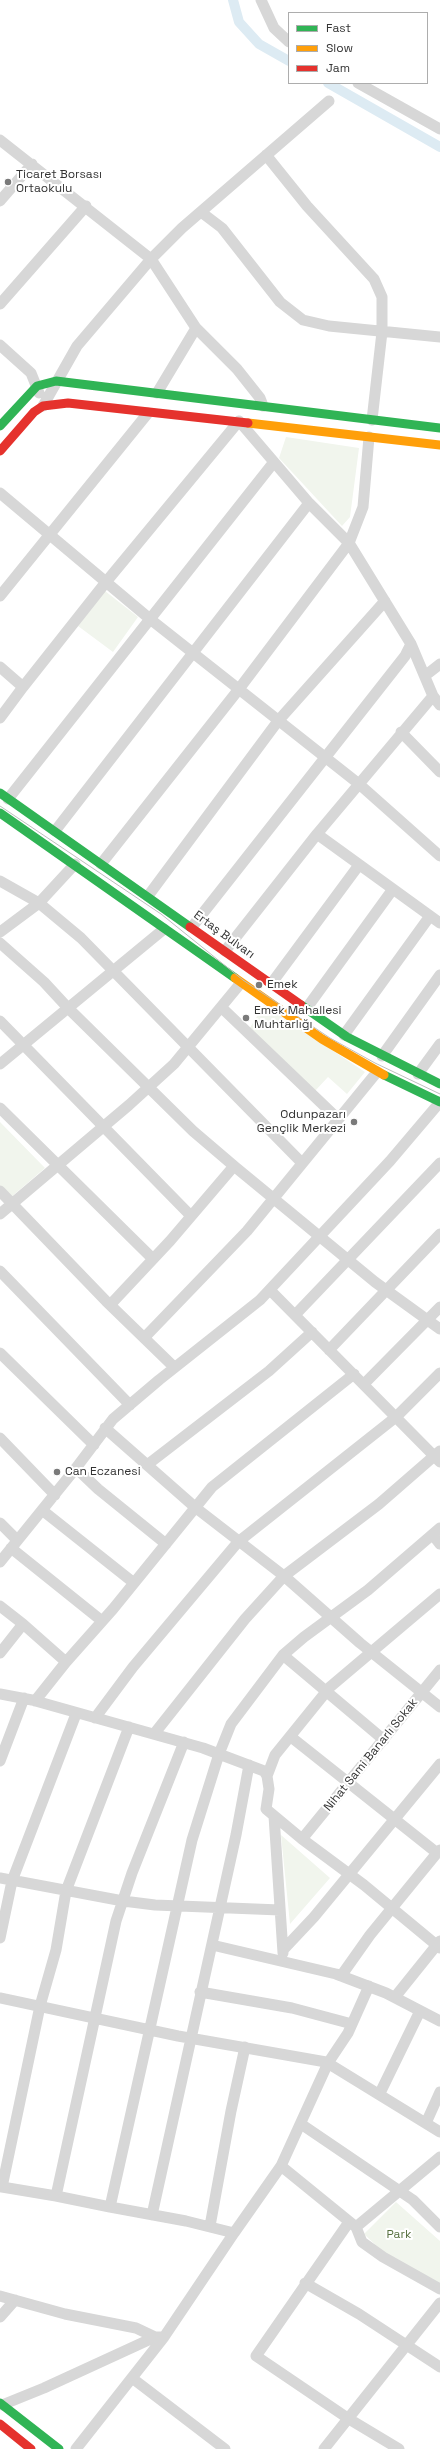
<!DOCTYPE html>
<meta charset="utf-8">
<style>
body{margin:0}
#map{position:relative;width:440px;height:2449px;overflow:hidden;background:#fff;font-family:"Space Grotesk",sans-serif}
canvas{display:block}
.legend{position:absolute;left:288px;top:12px;width:140px;height:72px;box-sizing:border-box;background:#fff;border:1px solid #adadad;margin:0;padding:5px 7px;list-style:none;font-size:12px;color:#333}
.legend li{display:flex;align-items:center;gap:8px;height:20px}
.legend b{width:20px;border:1px solid #adadad}
</style>
<div id="map">
<canvas width="440" height="2449"></canvas>
<ul class="legend">
<li><b style="height:5px;background:#30b455"></b>Fast</li>
<li><b style="height:5px;background:#ff9f0a"></b>Slow</li>
<li><b style="height:5px;background:#e5322d"></b>Jam</li>
</ul>
</div>
<script>
const c = document.querySelector('canvas').getContext('2d');
c.lineJoin = 'round';
function fill(path, color) { c.fillStyle = color; c.fill(path, 'evenodd'); }
const toPath = rows => new Path2D(rows.map(r => 'M' + r).join(''));
function trace(path, color, width, dash) { c.strokeStyle = color; c.lineWidth = width; c.lineCap = dash ? 'butt' : 'round'; c.setLineDash(dash || []); c.stroke(path); }
function drawText(font, color, halo, rows, align = 'center') {
  c.font = font + ' "Space Grotesk",sans-serif'; c.lineWidth = 4; c.setLineDash([]); c.textBaseline = 'middle'; c.strokeStyle = halo; c.fillStyle = color; for (const [text, x, y, turn = 0] of rows) {
    c.save(); c.translate(x, y); c.rotate((+turn || 0) * Math.PI / 180); c.textAlign = isNaN(turn) ? turn : align; if (halo) c.strokeText(text, 0, 0); c.fillText(text, 0, 0); c.restore();
  }
}
fill(toPath([
 [286,437,359,448,350,517,342,526,279,458],
 [105,591,138,617,113,652,78,626],
 [264,1005,365,1072,347,1094,328,1077,315,1091,248,1031],
 [0,1122,45,1168,10,1198,0,1188],
 [281,1835,330,1878,290,1924],
 [396,2202,440,2241,440,2284,384,2253,364,2234]
]), '#f1f5ed');
trace(toPath([
 [233,0,239,22,259,44,289,61],
 [328,83,440,147]
]), '#ddebf3', 10);
trace(toPath([
 [261,0,274,28,289,42],
 [358,83,440,129],
 [0,140,151,259,196,328,157,393],
 [266,155,307,206,374,279,382,297,382,332,372,420],
 [0,201,32,164],
 [201,212,222,228,280,302,303,320,329,326,440,337],
 [0,304,86,206],
 [196,328,237,369,260,398,263,406],
 [0,345,31,373,39,393],
 [43,406,77,346,151,259,182,228,329,101],
 [0,493,150,619,359,784,440,856],
 [0,596,148,413],
 [0,667,23,687,106,582,239,421,309,503,349,543,411,644,433,696,440,705],
 [426,675,440,664],
 [0,718,23,687],
 [401,732,440,772],
 [8,799,274,462],
 [55,831,309,503],
 [317,834,440,923],
 [101,864,239,689,349,543,363,507,369,437],
 [0,881,39,903,81,938,301,1162],
 [148,896,278,721,385,601],
 [192,927,405,656,411,644],
 [0,932,39,903,75,864],
 [0,943,44,982,68,1008,193,1131,234,1166],
 [225,951,317,834,433,696],
 [271,984,359,865],
 [221,1007,338,1119],
 [306,1009,393,889],
 [0,1021,191,1216],
 [344,1035,430,916],
 [382,1056,440,975],
 [0,1064,164,929],
 [418,1074,440,1044],
 [0,1108,153,1259],
 [0,1191,106,1301,174,1367],
 [0,1214,129,1105,174,1064,240,984],
 [0,1271,130,1405],
 [270,1290,440,1462],
 [110,1305,170,1241,234,1166,375,1282,440,1329],
 [295,1315,440,1163],
 [144,1338,247,1231,377,1072],
 [329,1350,440,1234],
 [0,1353,94,1445],
 [364,1384,440,1307],
 [105,1428,196,1508,284,1576,360,1643,440,1707],
 [0,1438,55,1495],
 [147,1465,269,1371,312,1332],
 [76,1468,98,1489,166,1544],
 [42,1510,134,1583],
 [0,1523,17,1540],
 [433,1535,440,1544],
 [11,1548,102,1621],
 [0,1562,76,1468,113,1419,159,1380,260,1300,390,1161,440,1102],
 [440,1594,330,1687,275,1755,267,1776,269,1789,266,1809,302,1839,364,1885,440,1948],
 [0,1606,23,1624,0,1653],
 [23,1624,66,1662,35,1701],
 [283,1655,384,1740],
 [66,1662,113,1609,212,1487,354,1374],
 [0,1694,32,1700,203,1748,264,1771,267,1776],
 [95,1718,133,1667,238,1542,396,1417,440,1373],
 [154,1734,245,1619,284,1576,379,1504,440,1451],
 [291,1737,437,1853,440,1850],
 [0,1761,24,1698],
 [274,1816,283,1953],
 [302,1839,440,1670],
 [0,1878,123,1901,155,1905,280,1910],
 [0,1938,12,1881,76,1714],
 [212,1945,336,1974,386,1993,440,2021],
 [283,1950,314,1917,440,1764],
 [341,1976,370,1935,437,1853],
 [369,1986,348,2033,328,2063,281,2166,234,2233,186,2221,110,2207,192,1840,219,1754,231,1724,283,1655,304,1637,368,1590,440,1528],
 [200,1992,292,2008,352,2024],
 [395,1997,440,1941],
 [0,1998,178,2036,326,2062,440,2132],
 [380,2093,420,2011],
 [426,2123,440,2092],
 [301,2124,413,2200,440,2227],
 [281,2166,356,2227,440,2157],
 [56,2196,2,2187,40,2006,56,1950,66,1891,129,1727],
 [110,2207,56,2196,116,1921,132,1873,184,1742],
 [152,2215,236,1835,249,1765],
 [349,2222,256,2356,349,2419,399,2449],
 [210,2226,231,2111,245,2047],
 [356,2227,362,2242,383,2257,440,2289],
 [305,2283,359,2314,440,2367],
 [0,2296,65,2314,136,2328,155,2337],
 [0,2317,15,2300],
 [132,2378,225,2449],
 [2,2405,44,2388,155,2337,164,2337],
 [76,2449,164,2337,234,2233],
 [324,2449,440,2303]
]), '#d7d7d7', 11);
trace(toPath([
 [0,426,37,386,56,381,440,428],
 [0,793,190,927],
 [0,813,235,978],
 [301,1005,347,1037,440,1084],
 [384,1075,440,1102],
 [0,2403,59,2449]
]), '#30b455', 9);
trace(toPath([
 [248,423,440,445],
 [235,978,322,1039,384,1075]
]), '#ff9f0a', 9);
trace(toPath([
 [0,451,34,412,43,406,68,403,248,423],
 [190,927,301,1005],
 [0,2424,31,2449]
]), '#e5322d', 9);
trace(toPath([
 [0,806,161,914,243,980,330,1038,375,1063,440,1094]
]), '#bebebe', 1);
for (const [x, y, r, color] of [
 [8,182,4,"#7a7a7a"],
 [259,985,4,"#7a7a7a"],
 [246,1018,4,"#7a7a7a"],
 [354,1122,4,"#7a7a7a"],
 [57,1472,4,"#7a7a7a"]
]) { const dot = new Path2D(); dot.arc(x, y, r, 0, 2 * Math.PI); c.fillStyle = color; c.fill(dot); trace(dot, '#fff', 1.5); }
drawText('12px', '#333', '#fff', [
 ["Ticaret Borsası",16,175],
 ["Ortaokulu",16,189],
 ["Emek",267,985],
 ["Emek Mahallesi",254,1011],
 ["Muhtarlığı",254,1025],
 ["Odunpazarı",346,1115,"right"],
 ["Gençlik Merkezi",346,1129,"right"],
 ["Can Eczanesi",65,1472]
], 'left');
drawText('12px', '#333', '#fff', [
 ["Ertaş Bulvarı",224,935,36],
 ["Nihat Sami Banarlı Sokak",371,1755,-51]
]);
drawText('12px', '#56703f', '#fff', [
 ["Park",399,2235]
]);
</script>
